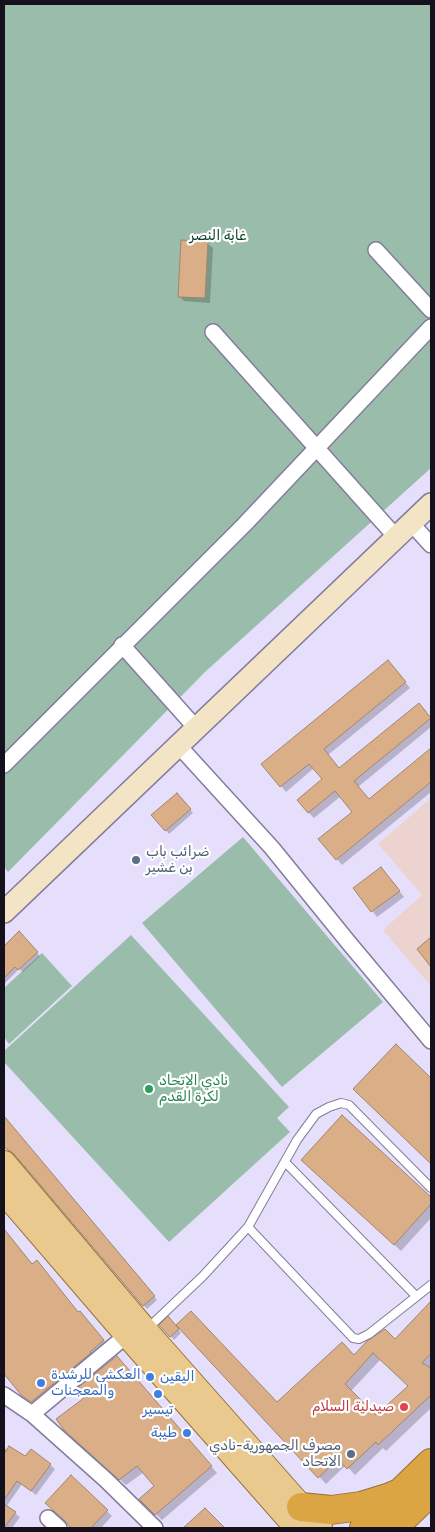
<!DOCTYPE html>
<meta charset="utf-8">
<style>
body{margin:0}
#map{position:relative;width:435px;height:1532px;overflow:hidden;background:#e5dffc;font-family:Rubik,sans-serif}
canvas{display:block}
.frame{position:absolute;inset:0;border:5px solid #14111d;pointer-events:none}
</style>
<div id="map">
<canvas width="435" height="1532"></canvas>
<div class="frame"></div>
</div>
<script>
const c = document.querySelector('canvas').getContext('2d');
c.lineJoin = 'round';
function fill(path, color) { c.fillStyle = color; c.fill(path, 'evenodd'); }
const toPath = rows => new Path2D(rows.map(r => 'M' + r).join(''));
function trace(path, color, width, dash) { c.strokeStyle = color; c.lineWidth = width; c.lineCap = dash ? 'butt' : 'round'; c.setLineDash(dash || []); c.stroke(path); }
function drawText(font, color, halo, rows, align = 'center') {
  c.font = font + ' Rubik,Cairo,sans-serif'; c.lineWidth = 4.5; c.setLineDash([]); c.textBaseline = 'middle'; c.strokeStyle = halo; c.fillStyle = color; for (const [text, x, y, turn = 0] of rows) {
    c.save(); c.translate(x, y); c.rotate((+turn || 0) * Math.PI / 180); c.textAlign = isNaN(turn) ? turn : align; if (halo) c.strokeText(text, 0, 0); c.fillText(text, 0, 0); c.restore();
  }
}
fill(toPath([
 [431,798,431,986,383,930,422,895,378,844]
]), '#edd3d0');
fill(toPath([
 [4,4,431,4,431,468,205,672,8,872,4,867],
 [243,837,383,1002,282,1087,142,923],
 [131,935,289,1107,277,1118,290,1132,169,1242,4,1062,4,1051],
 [42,953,72,986,9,1044,4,1037,4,988]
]), '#9abdab');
fill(toPath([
 [207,243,213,248,210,303,184,301,179,296],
 [393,667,410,688,328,755,340,769,424,709,431,719,431,727,358,787,369,800,431,750,431,792,342,865,337,859,354,812,341,796,314,818,308,812,323,779,314,768,286,792,281,786],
 [180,798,193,813,169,834,153,815],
 [381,868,404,897,377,917,355,888],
 [19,933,40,956,23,972,19,969,4,984,4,947],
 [396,1046,431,1079,431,1163,354,1089],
 [4,1117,157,1300,147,1309,18,1157,11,1153,4,1145],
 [342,1117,431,1198,431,1218,401,1251,309,1166],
 [4,1229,33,1265,42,1268,79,1313,85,1318,109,1346,38,1407,23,1395,6,1375,4,1377],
 [431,1303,431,1366,429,1369,431,1370,431,1408,386,1451,383,1448,355,1475,346,1465,326,1484,178,1325,277,1404,355,1356,395,1341],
 [381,1359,409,1386,376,1416,351,1391],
 [172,1321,181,1333,174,1340,161,1325],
 [123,1364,217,1473,162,1520,141,1499,156,1486,144,1472,126,1485,72,1436],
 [4,1448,26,1458,50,1465,55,1469,36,1495,22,1484,6,1507,20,1517,12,1528,4,1528],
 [71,1477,112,1516,101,1528,74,1528,70,1524]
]), '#0003');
const building = toPath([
 [181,240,208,242,205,298,178,297,181,240],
 [388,660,406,682,324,749,339,768,419,703,431,718,354,781,369,799,431,748,431,782,336,860,318,839,352,812,335,791,308,813,297,800,322,779,309,764,280,787,261,764,388,660],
 [177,793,191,809,165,831,151,815,177,793],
 [381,867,400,891,371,912,353,888,381,867],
 [19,931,38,952,18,970,15,967,4,978,4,946,19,931],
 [431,937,431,967,417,949,431,937],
 [396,1044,431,1078,431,1164,353,1089,396,1044],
 [342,1115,431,1197,431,1204,394,1245,301,1160,342,1115],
 [4,1116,155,1296,143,1306,14,1154,4,1147,4,1116],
 [4,1229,32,1264,37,1260,78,1312,80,1311,104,1340,90,1352,91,1353,31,1402,22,1396,4,1374,4,1229],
 [431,1301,431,1353,422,1363,431,1368,431,1395,378,1445,376,1442,347,1469,338,1459,318,1478,176,1325,191,1311,277,1402,342,1342,354,1355,367,1341,385,1329,395,1339,431,1301],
 [373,1353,408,1386,376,1415,345,1384,373,1353],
 [168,1316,179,1329,170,1337,159,1325,168,1316],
 [117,1356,212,1466,155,1515,139,1499,154,1486,137,1466,119,1480,64,1430,56,1419,84,1398,76,1389,117,1356],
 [9,1446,25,1456,31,1449,51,1464,31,1491,17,1481,4,1500,4,1454,9,1446],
 [71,1475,108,1510,91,1528,71,1528,65,1521,45,1503,71,1475],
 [4,1504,16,1512,4,1528,4,1504],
 [205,1508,225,1528,183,1528,205,1508]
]);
fill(building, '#daae86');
trace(building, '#a1856d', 1);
const lane = toPath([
 [285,1162,416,1296],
 [248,1227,353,1338,359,1339,369,1334,431,1285],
 [147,1329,203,1276,248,1227,297,1140,316,1114,329,1107,341,1103,349,1105,431,1188]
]);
const street = toPath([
 [376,250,431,310],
 [213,332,396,537],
 [411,523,431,545],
 [122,645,196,728],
 [178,745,272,848,349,943,431,1041],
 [4,765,244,525,431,327],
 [4,1395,32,1414,127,1335],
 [32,1414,106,1480,155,1528],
 [48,1518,59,1528]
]);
const secondary = toPath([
 [4,912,431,504]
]);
const primary = toPath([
 [4,1163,145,1330,320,1528],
 [4,1192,127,1335,297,1528]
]);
const highway = toPath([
 [301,1507,331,1510,361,1506,390,1497,404,1491],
 [364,1528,431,1463],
 [393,1528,431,1491]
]);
trace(lane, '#837c9c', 10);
trace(street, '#837c9c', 18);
trace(secondary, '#837c9c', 24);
trace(primary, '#957135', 26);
trace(highway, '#957135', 30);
trace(lane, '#fff', 8);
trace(street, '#fff', 15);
trace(secondary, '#f4e4c6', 21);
trace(primary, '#e9c98e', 24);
trace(highway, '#daa542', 28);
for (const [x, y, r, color] of [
 [136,860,5,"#5c6f8a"],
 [149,1089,5,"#2e9e5b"],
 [150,1377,5,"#3f7fe0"],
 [41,1383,5,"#3f7fe0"],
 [158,1394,5,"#3f7fe0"],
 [404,1407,5,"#e0444e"],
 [187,1433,5,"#3f7fe0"],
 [351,1454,5,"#5c6f8a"]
]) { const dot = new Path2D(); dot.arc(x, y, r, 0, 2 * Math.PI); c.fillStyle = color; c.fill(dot); trace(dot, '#fff', 2); }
drawText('14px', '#0f402d', '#fff', [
 ["غابة النصر",218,236]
]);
drawText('14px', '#4e5e75', '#fff', [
 ["ضرائب باب",146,852],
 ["بن غشير",146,868],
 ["مصرف الجمهورية-نادي",341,1446,"right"],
 ["الاتحاد",341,1462,"right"]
], 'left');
drawText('14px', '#27864d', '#fff', [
 ["نادي الإتحاد",159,1081],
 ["لكرة القدم",159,1097]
], 'left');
drawText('14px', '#366cbe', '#fff', [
 ["العكشي للرشدة",51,1375],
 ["والمعجنات",51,1391],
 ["اليقين",160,1377],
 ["تيسير",158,1410,"center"],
 ["طيبة",177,1433,"right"]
], 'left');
drawText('14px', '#be3a42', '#fff', [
 ["صيدلية السلام",394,1407]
], 'right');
</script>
